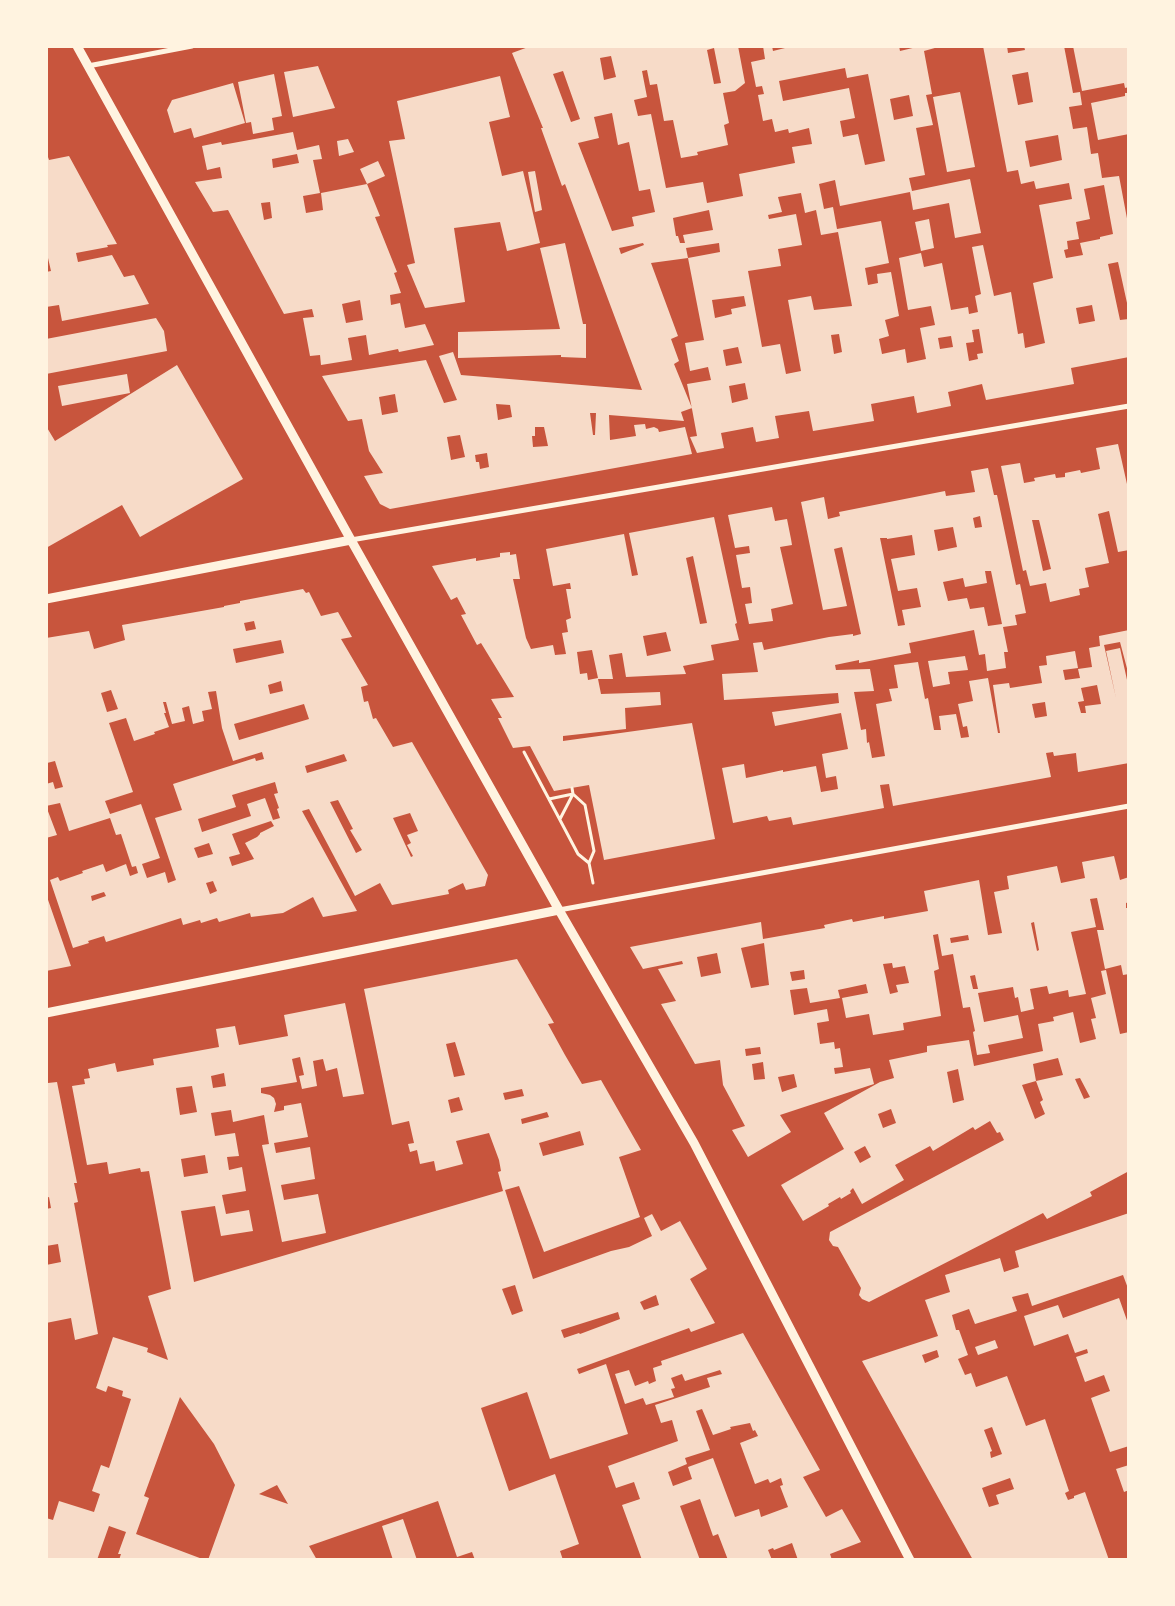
<!DOCTYPE html>
<style>
body{margin:0}
#map{position:relative;width:1175px;height:1606px;overflow:hidden;background:#c8553d;font-family:"Noto Sans",sans-serif}
canvas{display:block}
.frame{position:absolute;inset:0;border:48px solid #fff3e0;pointer-events:none}
</style>
<div id="map">
<canvas width="1175" height="1606"></canvas>
<div class="frame"></div>
</div>
<script>
const c = document.querySelector('canvas').getContext('2d');
c.lineJoin = 'round';
function fill(path, color) { c.fillStyle = color; c.fill(path, 'evenodd'); }
const toPath = rows => new Path2D(rows.map(r => 'M' + r).join(''));
function trace(path, color, width, dash) { c.strokeStyle = color; c.lineWidth = width; c.lineCap = dash ? 'butt' : 'round'; c.setLineDash(dash || []); c.stroke(path); }
fill(toPath([
 [531,46,738,46,745,83,735,91,723,93,729,123,724,125,728,145,697,152,698,155,681,158,673,120,664,121,657,84,650,85,647,70,642,71,647,97,634,100,638,116,651,114,666,188,703,182,707,203,743,196,739,174,795,163,792,147,812,144,809,128,789,133,788,129,775,132,772,119,763,121,758,95,764,94,762,86,756,87,751,62,765,59,763,46,772,46,773,51,793,46,878,46,879,48,899,46,900,51,921,46,942,46,924,51,932,94,926,95,933,125,916,128,925,175,909,178,912,191,970,179,981,233,955,238,949,203,913,210,910,192,840,206,835,180,819,184,824,209,833,207,837,229,881,221,889,263,865,268,868,285,878,283,877,274,891,272,899,316,885,320,889,336,879,339,882,354,905,349,907,363,926,359,920,328,935,325,931,306,908,310,899,258,921,253,924,267,942,263,951,310,968,307,969,314,978,312,975,296,981,294,972,247,983,245,994,296,1011,292,1018,334,1023,333,1025,348,1045,343,1033,283,1053,278,1039,205,1072,199,1069,183,1036,189,1034,181,1021,184,1018,170,1007,172,983,46,1007,46,1008,53,1025,50,1024,46,1064,46,1073,93,1080,92,1082,105,1069,107,1073,129,1087,127,1091,154,1098,153,1102,178,1119,176,1129,229,1129,312,1118,262,1108,264,1120,320,1129,319,1129,357,1071,368,1074,384,986,400,982,384,948,392,951,406,917,413,914,396,871,404,874,421,813,431,809,411,775,416,779,438,756,442,753,427,721,433,724,448,697,453,690,437,697,436,692,409,687,384,711,380,708,367,690,371,685,343,704,340,688,258,720,252,719,243,686,248,688,258,651,263,678,336,671,339,679,361,674,364,692,408,681,412,684,421,609,415,610,440,636,436,634,425,645,424,646,429,654,427,658,429,659,432,685,427,692,454,390,509,380,504,364,476,383,473,369,451,362,419,348,421,322,376,426,360,444,403,457,400,439,356,453,352,461,375,642,390,565,184,562,186,541,128,543,128,512,53],
 [714,48,721,83,714,84,707,50],
 [611,56,616,77,604,80,600,58],
 [845,68,847,78,868,74,885,161,865,165,858,134,843,137,840,121,855,118,849,88,783,101,779,81],
 [563,71,580,119,571,122,553,74],
 [1028,72,1033,102,1018,105,1012,75],
 [909,95,913,116,894,120,890,99],
 [612,113,618,145,629,142,639,191,650,189,655,212,632,217,634,226,612,231,578,143,599,138,594,117],
 [1058,135,1062,160,1030,167,1025,141],
 [1104,185,1113,234,1100,237,1100,239,1080,243,1083,255,1066,258,1064,250,1068,249,1067,241,1079,239,1076,222,1090,219,1084,189],
 [801,193,805,213,816,210,821,235,838,232,852,306,814,310,811,296,788,300,801,371,786,374,780,344,762,347,748,271,781,266,778,249,802,245,796,214,769,219,768,215,782,212,778,197],
 [709,210,713,230,683,235,685,243,680,243,678,236,676,236,673,218],
 [643,243,644,245,621,254,619,248],
 [744,296,746,306,731,309,732,314,715,318,712,300],
 [1092,305,1095,321,1079,324,1076,308],
 [979,329,983,353,977,354,978,359,969,361,966,343,974,342,972,330],
 [839,334,842,352,834,354,831,335],
 [951,336,953,347,940,349,938,338],
 [738,347,742,363,726,366,723,350],
 [745,383,748,399,732,403,729,386],
 [395,394,398,412,382,415,379,397],
 [496,404,510,405,512,417,498,420],
 [590,413,596,413,595,435,593,435],
 [535,427,544,427,548,446,533,447,532,436,535,436],
 [460,435,465,457,451,460,447,437],
 [487,453,489,467,480,469,479,462,476,462,475,455],
 [1073,46,1129,46,1129,87,1125,88,1124,83,1082,91],
 [318,66,335,108,293,117,284,72],
 [274,74,282,116,272,118,274,130,253,134,251,122,246,123,238,82],
 [500,76,510,117,489,122,502,176,523,171,540,243,507,251,500,222,454,228,465,302,425,308,407,265,415,263,389,141,405,139,397,101],
 [233,83,245,123,194,138,191,128,174,133,167,110,172,100],
 [960,92,975,167,947,172,933,97],
 [1125,93,1129,93,1129,134,1098,140,1091,103,1125,96],
 [293,132,297,150,319,145,322,159,313,160,320,193,303,196,306,213,323,210,321,193,367,184,380,216,375,217,397,272,394,273,401,293,390,295,391,305,400,303,405,328,425,324,434,345,399,352,398,349,369,355,366,335,348,338,352,360,321,365,320,355,310,356,303,318,314,317,312,309,284,314,228,210,213,212,195,182,222,178,220,167,207,170,202,146,221,142,222,145],
 [297,154,299,163,273,168,272,159],
 [270,202,272,218,264,220,261,203],
 [360,300,363,320,346,323,342,304],
 [348,139,354,152,339,156,337,141],
 [46,151,49,160,69,156,117,244,107,245,108,247,76,253,78,262,112,255,124,277,134,275,149,304,62,321,59,305,46,307,46,272,51,271,48,258,46,258],
 [378,161,385,176,367,184,360,169],
 [535,171,542,210,535,212,528,172],
 [929,219,934,248,921,251,915,222],
 [565,243,583,324,586,324,586,358,561,357,561,355,458,358,458,332,560,329,540,248],
 [156,318,164,331,167,351,46,374,46,339],
 [177,365,243,479,140,537,122,505,46,548,46,426,55,441],
 [127,374,130,393,62,406,58,386],
 [1118,444,1129,493,1129,550,1118,552,1109,511,1098,514,1109,563,1085,568,1089,587,1079,589,1080,595,1050,602,1046,583,1030,586,1026,570,1023,571,1001,466,1020,463,1024,483,1035,481,1034,478,1055,474,1056,478,1065,477,1065,473,1080,470,1081,473,1100,469,1096,448],
 [1032,520,1039,520,1051,569,1043,571],
 [988,468,994,495,997,495,1016,585,1020,584,1026,613,1015,615,1017,625,1003,627,1008,652,1004,652,1006,668,987,671,985,654,979,655,974,630,909,643,911,653,859,663,859,660,835,665,836,670,870,669,874,691,854,692,861,730,866,729,867,743,869,742,872,758,885,756,876,704,892,701,889,689,898,688,894,665,918,662,925,699,928,698,934,730,941,730,939,716,956,714,961,738,969,737,967,726,963,727,958,704,973,701,969,681,988,678,998,733,1000,733,993,685,1009,683,1010,688,1042,683,1039,666,1047,665,1046,656,1075,651,1078,668,1063,670,1065,680,1080,678,1078,669,1092,667,1089,648,1100,646,1099,636,1129,630,1129,676,1120,642,1104,645,1116,698,1106,651,1120,648,1129,689,1129,763,1078,772,1076,753,1054,756,1053,752,1046,753,1051,777,893,806,889,784,880,785,884,808,793,825,791,817,769,821,767,816,733,823,722,768,744,764,746,778,783,770,783,772,816,766,821,792,838,789,836,776,826,778,822,754,848,749,841,713,775,726,772,712,839,703,838,693,724,700,722,674,758,672,753,643,762,642,764,650,829,637,853,634,853,636,861,634,842,547,834,549,847,606,823,610,801,502,824,497,828,519,840,516,839,512,945,491,946,496,975,492,971,471],
 [980,516,982,527,975,528,973,518],
 [953,527,957,547,938,551,934,530],
 [912,535,915,555,891,559,898,591,917,588,921,607,902,610,905,625,898,626,880,538,887,538,887,539],
 [985,571,991,571,1002,624,988,626,984,607,970,609,967,598,948,601,943,582,963,578,965,587,987,583],
 [1097,685,1101,704,1085,706,1086,713,1081,713,1078,702,1084,701,1081,688],
 [1045,702,1047,716,1035,718,1032,704],
 [772,507,775,521,787,519,791,539,792,545,780,547,793,604,771,609,773,621,749,624,745,604,752,603,750,587,742,588,736,555,750,553,749,546,735,548,728,515],
 [714,517,737,623,735,624,739,640,711,645,714,660,683,666,686,674,626,677,622,653,609,655,613,679,598,679,601,694,660,692,661,705,625,708,626,729,563,736,563,741,692,723,715,839,604,860,589,785,554,791,530,746,513,748,498,718,502,718,491,699,514,697,481,643,477,645,461,615,466,614,457,597,451,600,432,566,476,558,476,561,500,557,500,553,510,552,510,555,516,554,520,579,513,579,526,638,531,649,553,645,555,655,566,654,562,633,568,632,566,620,571,618,566,589,571,589,570,583,553,586,546,549,624,534,632,576,638,575,629,533],
 [693,556,707,623,700,624,686,558],
 [666,632,671,651,647,656,643,636],
 [592,650,598,678,588,680,587,673,580,674,577,652],
 [303,589,306,593,309,592,321,616,338,612,352,637,341,639,368,685,361,687,364,702,368,701,373,719,376,718,393,747,412,742,488,875,485,886,466,890,463,883,448,890,449,894,392,905,380,883,355,896,309,809,302,811,357,911,323,917,313,897,283,913,251,917,250,913,219,922,217,918,201,923,200,920,183,925,181,918,106,942,104,936,88,941,89,943,73,948,50,880,58,877,60,881,83,873,82,871,103,864,106,872,126,864,130,876,138,873,136,866,132,867,121,834,116,835,110,818,69,831,60,803,46,806,46,784,53,782,55,789,63,787,55,761,47,763,46,761,46,638,89,631,94,649,125,640,122,625,224,607,224,606,240,603,240,601],
 [254,621,256,629,246,631,244,623],
 [281,640,284,653,236,663,233,649],
 [281,681,283,691,270,694,268,685],
 [111,690,118,709,107,712,101,693],
 [216,691,222,728,233,761,262,752,264,759,256,761,255,758,173,784,182,810,155,818,176,880,168,883,165,872,147,878,142,864,160,858,141,804,110,814,105,801,133,792,109,723,126,718,134,741,155,734,154,732,169,727,164,713,166,713,163,702,166,702,172,724,185,721,182,708,189,706,193,724,204,721,202,711,212,709,208,692],
 [304,704,309,719,239,740,234,724],
 [344,754,347,761,307,773,305,766],
 [275,782,278,793,274,794,279,808,277,809,280,818,273,820,265,798,247,804,251,816,202,832,198,819,236,807,232,795],
 [338,800,353,829,350,830,362,850,356,853,330,802],
 [410,813,418,831,407,835,411,843,407,845,413,856,411,857,393,818],
 [271,821,274,826,260,833,260,834,257,837,245,843,254,859,232,866,229,857,240,854,232,834],
 [209,843,213,854,198,858,194,848],
 [213,881,217,891,210,894,206,883],
 [104,892,106,896,92,901,91,896],
 [965,656,968,670,948,672,950,684,933,687,928,661],
 [46,806,57,835,46,838],
 [1114,856,1120,880,1129,877,1129,902,1126,903,1126,908,1129,908,1129,974,1123,975,1121,965,1105,969,1097,930,1104,930,1097,898,1090,899,1096,927,1071,932,1086,994,1069,997,1068,990,1049,994,1047,986,1030,989,1034,1009,1021,1012,1018,997,1015,998,1013,987,978,993,984,1022,1018,1015,1023,1038,988,1045,990,1053,977,1055,973,1032,975,1031,970,1007,963,1008,953,954,942,956,938,934,933,935,939,969,934,971,941,1016,903,1023,904,1030,873,1035,869,1014,846,1018,842,998,868,993,866,984,838,990,840,998,810,1003,807,988,790,990,794,1015,827,1009,829,1021,817,1023,820,1044,834,1042,835,1049,840,1048,843,1067,834,1068,835,1074,870,1068,874,1084,780,1115,791,1132,748,1157,732,1130,745,1126,723,1085,720,1060,695,1064,661,1004,676,1001,658,969,683,964,682,961,643,969,630,947,761,922,763,939,825,928,824,925,852,919,853,922,884,916,884,919,928,911,924,891,979,880,988,935,1002,933,994,892,1009,889,1007,876,1057,866,1061,883,1085,878,1082,862],
 [1034,922,1039,950,1037,951,1031,923],
 [968,935,969,940,951,943,950,938],
 [764,943,769,985,751,988,741,948],
 [717,953,721,973,701,977,697,957],
 [892,963,893,968,905,966,909,983,896,985,898,992,890,994,883,964],
 [804,970,805,979,792,981,790,972],
 [975,975,978,989,973,989,970,976],
 [760,1047,761,1054,746,1056,745,1049],
 [763,1062,765,1079,754,1080,752,1064],
 [794,1074,797,1087,782,1092,778,1077],
 [46,894,71,966,46,971],
 [517,959,554,1023,548,1024,565,1055,582,1084,601,1080,641,1150,619,1157,640,1217,544,1252,519,1186,505,1190,533,1279,611,1251,629,1247,652,1236,644,1218,652,1214,661,1231,680,1221,707,1269,690,1279,715,1323,691,1332,689,1328,577,1369,579,1374,606,1364,628,1434,550,1459,527,1392,481,1408,509,1491,555,1474,579,1544,560,1551,563,1560,475,1560,472,1552,457,1557,438,1501,309,1546,317,1560,208,1560,235,1485,214,1444,180,1397,144,1496,149,1498,136,1534,205,1560,119,1560,121,1554,118,1554,126,1532,109,1526,97,1560,53,1560,46,1558,46,1518,53,1520,59,1501,94,1512,100,1494,92,1491,101,1465,109,1468,131,1399,122,1396,123,1391,108,1386,106,1392,96,1388,113,1337,148,1348,147,1352,168,1360,148,1296,171,1289,149,1171,141,1172,140,1168,109,1174,107,1162,87,1165,72,1086,85,1084,84,1079,90,1078,88,1069,115,1063,117,1072,154,1065,153,1059,219,1047,216,1029,235,1026,239,1045,288,1036,284,1015,345,1003,364,1094,343,1097,337,1068,326,1071,323,1059,313,1061,317,1086,302,1089,299,1076,304,1075,300,1057,292,1059,297,1082,261,1088,261,1093,270,1095,274,1098,276,1104,274,1112,284,1110,284,1106,301,1103,308,1137,274,1143,276,1153,310,1147,315,1179,281,1185,284,1200,318,1194,326,1233,282,1242,262,1145,269,1144,264,1115,233,1122,231,1110,211,1113,215,1136,235,1133,239,1156,227,1157,229,1170,242,1167,246,1191,222,1195,226,1214,249,1210,253,1231,221,1236,215,1206,181,1211,194,1282,228,1272,503,1191,498,1172,501,1171,499,1160,489,1133,456,1141,463,1164,436,1171,434,1161,420,1164,417,1150,410,1152,408,1144,414,1143,409,1121,392,1125,364,989],
 [455,1042,465,1075,454,1077,446,1044],
 [224,1073,226,1086,213,1088,211,1076],
 [192,1086,197,1112,180,1115,176,1088],
 [522,1089,524,1096,505,1100,503,1093],
 [459,1097,463,1110,451,1113,448,1100],
 [547,1112,549,1117,522,1124,521,1119],
 [580,1131,584,1145,543,1156,539,1143],
 [205,1155,208,1173,184,1177,181,1159],
 [515,1285,523,1311,512,1315,502,1289],
 [656,1295,659,1305,644,1310,640,1302],
 [618,1312,620,1319,580,1334,579,1333,564,1338,561,1330],
 [277,1485,288,1504,259,1494],
 [1106,970,1120,1034,1129,1032,1129,1171,1090,1192,1092,1196,1047,1219,1043,1213,869,1302,862,1299,859,1295,861,1288,838,1247,833,1246,829,1240,830,1232,1004,1140,1000,1132,997,1133,990,1121,975,1130,973,1127,933,1151,930,1146,895,1165,904,1180,862,1204,853,1188,850,1191,851,1193,841,1199,840,1197,828,1204,829,1206,803,1221,781,1185,844,1149,824,1113,880,1082,894,1078,889,1060,927,1052,927,1046,969,1040,974,1066,1043,1051,1038,1024,1054,1021,1053,1017,1073,1012,1080,1043,1096,1039,1091,1019,1096,1018,1091,998,1106,994,1101,971],
 [1058,1058,1063,1075,1036,1081,1043,1100,1040,1102,1045,1114,1035,1119,1022,1085,1036,1081,1033,1064],
 [958,1069,964,1100,953,1103,947,1072],
 [1080,1078,1090,1097,1084,1099,1075,1079],
 [891,1109,896,1123,883,1128,878,1114],
 [865,1146,871,1157,860,1163,854,1152],
 [47,1078,48,1083,57,1082,77,1183,74,1183,78,1202,74,1203,98,1334,75,1340,71,1318,46,1323,46,1265,61,1262,58,1244,46,1246,46,1209,51,1208,49,1197,46,1198],
 [1129,1213,1129,1291,1123,1275,1032,1306,1028,1293,1012,1297,1017,1311,975,1324,969,1309,952,1315,956,1330,959,1330,968,1355,958,1359,965,1375,971,1373,976,1387,1007,1376,1026,1426,1045,1419,1069,1491,1065,1493,1068,1500,1074,1498,1074,1496,1085,1492,1109,1560,973,1560,862,1361,938,1336,925,1300,950,1292,945,1275,1000,1258,1004,1272,1019,1267,1015,1251],
 [937,1350,939,1357,925,1363,922,1355],
 [992,1427,1002,1454,991,1458,990,1452,992,1451,984,1430],
 [1010,1478,1014,1489,996,1495,999,1504,989,1507,982,1488],
 [1119,1298,1129,1326,1129,1446,1110,1452,1091,1398,1110,1391,1104,1375,1085,1382,1076,1357,1088,1353,1087,1349,1075,1353,1068,1334,1034,1346,1024,1316,1058,1305,1063,1318],
 [743,1333,820,1470,803,1477,826,1517,842,1509,861,1542,830,1554,832,1560,798,1560,792,1543,774,1550,773,1548,768,1550,772,1560,728,1560,718,1534,713,1536,700,1499,680,1506,700,1560,642,1560,622,1505,640,1499,634,1482,616,1488,608,1466,678,1441,672,1420,661,1423,655,1405,710,1387,707,1378,722,1374,720,1370,685,1381,682,1374,671,1378,675,1388,671,1389,674,1397,646,1405,643,1398,625,1404,615,1374,629,1370,635,1386,648,1381,649,1384,656,1381,653,1368,662,1365,661,1361],
 [702,1409,713,1435,731,1429,730,1427,750,1423,753,1431,755,1430,758,1436,740,1443,755,1484,768,1479,770,1483,781,1478,783,1485,780,1486,788,1507,761,1517,759,1509,735,1517,713,1458,688,1467,692,1479,673,1486,668,1472,687,1464,685,1458,710,1450,696,1411],
 [995,1340,998,1348,978,1355,975,1347],
 [1129,1465,1129,1490,1124,1492,1116,1469],
 [403,1519,417,1560,393,1560,382,1526]
]), '#f7dbc8');
trace(toPath([
 [524,752,578,854,589,863],
 [572,788,573,794,585,805,594,851,589,863,593,883],
 [549,799,573,794],
 [560,819,573,794]
]), '#fff3e0', 3);
trace(toPath([
 [88,66,192,46],
 [351,540,1129,406],
 [559,910,1129,806]
]), '#fff3e0', 5);
trace(toPath([
 [77,46,351,540,559,910,694,1143,910,1560],
 [46,599,351,540],
 [46,1013,559,910]
]), '#fff3e0', 9);
</script>
